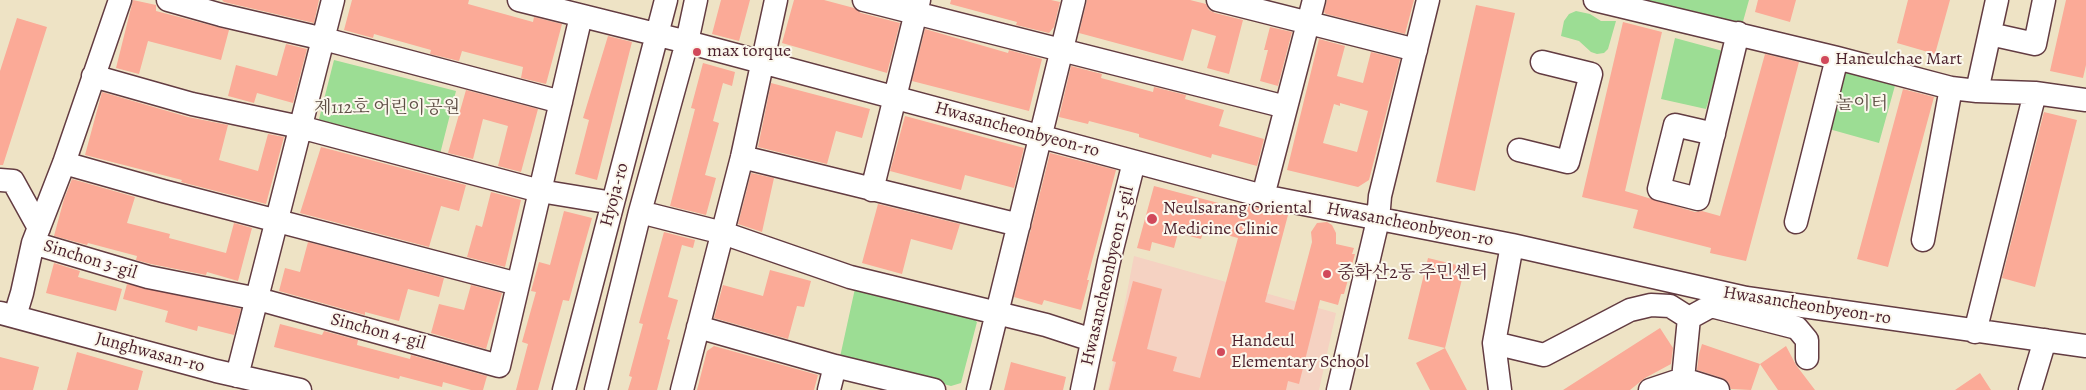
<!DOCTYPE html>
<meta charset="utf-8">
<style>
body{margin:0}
canvas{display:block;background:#eee3c5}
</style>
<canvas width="2086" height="390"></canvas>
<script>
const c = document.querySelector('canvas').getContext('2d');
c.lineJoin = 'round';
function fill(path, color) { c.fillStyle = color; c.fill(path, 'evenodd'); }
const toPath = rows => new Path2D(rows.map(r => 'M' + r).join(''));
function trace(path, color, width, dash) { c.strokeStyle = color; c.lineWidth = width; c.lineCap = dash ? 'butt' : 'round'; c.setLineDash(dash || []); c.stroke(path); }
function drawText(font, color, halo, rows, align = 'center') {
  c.font = font + ' Alegreya,"Noto Serif KR",serif'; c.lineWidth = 4; c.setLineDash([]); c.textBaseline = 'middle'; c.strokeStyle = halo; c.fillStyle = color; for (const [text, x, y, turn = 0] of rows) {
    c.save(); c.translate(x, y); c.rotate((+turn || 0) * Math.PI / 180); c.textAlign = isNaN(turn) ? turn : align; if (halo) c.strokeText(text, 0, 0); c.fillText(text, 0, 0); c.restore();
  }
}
fill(toPath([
 [1134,256,1336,313,1319,390,1108,390]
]), '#f5d2c2');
fill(toPath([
 [1616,0,1749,0,1742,25],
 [1576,11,1590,14,1601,21,1616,21,1608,49,1604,53,1597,54,1591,52,1579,41,1561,36,1564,21,1569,14],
 [1675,38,1723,51,1706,109,1661,99],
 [334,60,456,91,439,158,317,127],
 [1845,70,1896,82,1879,143,1829,129],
 [856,284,963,310,977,322,961,383,951,386,840,357]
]), '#9cdd94');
fill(toPath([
 [133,0,156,5,156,11,229,30,221,60,148,41,139,74,116,68],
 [222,0,319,0,314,23,224,2],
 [352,0,469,0,468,4,533,22,534,17,562,24,546,84,521,78,523,67,462,51,459,61,430,54,431,50,374,34,373,38,344,30],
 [721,0,750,0,739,41,712,34],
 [794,0,824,0,854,8,861,13,900,23,887,73,782,43],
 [951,0,1051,0,1060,2,1054,27,1049,33,1016,25,1017,22,950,4],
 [1087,0,1190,0,1206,4,1209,10,1215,13,1243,20,1229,74,1207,68,1216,36,1192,29,1183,61,1079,33],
 [1327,0,1414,0,1405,34,1326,14,1324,12],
 [1758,0,1796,0,1790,22,1755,12],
 [1908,0,1950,0,1935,54,1897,43],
 [2066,0,2086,0,2086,65,2083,78,2050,71],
 [1476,5,1515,13,1475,191,1436,182],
 [17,18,47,27,3,165,0,165,0,71],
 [1623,22,1662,32,1625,191,1695,212,1702,211,1720,216,1765,54,1799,62,1746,261,1710,253,1711,248,1633,228,1638,210,1582,197],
 [1270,27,1292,32,1278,86,1260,81,1268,50,1264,50],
 [925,29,1008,53,1009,50,1042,59,1029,111,912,81],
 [608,36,632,42,597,180,575,174,589,120,583,118],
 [1319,39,1345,46,1337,76,1363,83,1371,52,1400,59,1369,180,1358,187,1287,170],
 [1340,103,1368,111,1357,152,1323,143,1334,104,1340,106],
 [286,44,307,49,293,103,257,93,254,103,228,96,236,65,277,76],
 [703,63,735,72,732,86,723,83,713,121,719,123,705,175,716,178,706,215,670,206,695,109,691,108],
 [1071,66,1102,74,1101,78,1153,92,1154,87,1186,95,1185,99,1224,110,1219,126,1264,139,1257,166,1212,154,1211,158,1139,137,1139,134,1089,121,1088,124,1059,117],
 [771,83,870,109,862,138,836,131,827,164,758,147],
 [1903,89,1934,97,1888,267,1857,259],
 [466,90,538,109,521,172,498,166,508,126,483,119,473,159,448,153],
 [102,92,188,117,228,125,219,160,258,171,268,134,284,137,266,204,181,182,182,180,85,155],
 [2044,112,2077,120,2035,287,2002,278],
 [905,116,1024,148,1014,188,965,175,961,190,890,171],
 [321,147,466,185,459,211,441,206,429,247,300,213],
 [1050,153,1116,170,1087,280,1089,280,1081,310,1044,300,1042,305,1014,297],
 [751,173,774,178,762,232,738,224],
 [72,179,135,197,127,223,170,234,169,238,226,253,234,223,252,228,238,281,207,272,206,275,151,264,136,260,137,256,88,243,87,245,54,236,64,199],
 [1154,186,1245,210,1246,205,1288,215,1265,302,1294,310,1312,242,1311,232,1317,223,1327,222,1332,225,1336,233,1336,244,1354,248,1352,254,1355,254,1344,294,1341,294,1338,305,1320,300,1299,384,1288,381,1286,390,1109,390,1116,362,1112,361,1133,281,1162,289,1147,349,1177,357,1173,371,1200,378,1238,238,1204,229,1201,239,1178,233,1174,248,1152,242,1150,251,1137,248],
 [491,192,521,200,505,267,467,257,476,225,482,227],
 [878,204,960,224,952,250,911,239,902,274,862,263],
 [564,211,592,218,579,264,569,301,563,300,538,390,516,390,528,344,522,342,536,292,531,291,539,262,550,265],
 [664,232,695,240,693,248,682,245,668,297,678,300,667,339,670,340,657,390,628,390,632,377,629,376,643,324,639,323],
 [308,242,444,278,439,297,408,289,399,321,365,312,365,315,279,291,285,268,300,272],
 [1428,258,1465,267,1445,348,1408,339],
 [54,263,80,271,78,277,122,289,116,311,46,293],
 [770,270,811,281,804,307,797,306,788,339,714,318,723,285,763,296],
 [127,284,241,309,234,335,198,326,197,331,165,322,168,311,123,299],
 [471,285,502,293,486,349,431,333,439,304,464,310],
 [280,324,322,335,324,331,358,340,357,345,410,359,411,355,487,376,483,390,471,390,443,382,442,387,400,376,399,379,274,347],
 [1660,328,1673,348,1671,364,1645,378,1630,390,1563,390],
 [1702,344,1760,364,1751,390,1731,389,1728,382,1722,378,1697,370,1699,354],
 [714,346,818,375,814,390,697,390,707,351],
 [1786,346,1796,365,1815,390,1778,390,1760,364],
 [1445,348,1467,390,1430,390,1416,363],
 [77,352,143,371,138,390,67,390],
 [0,357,39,367,33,390,0,390],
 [1011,362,1066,377,1063,390,1004,390],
 [1980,373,1991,390,1955,390]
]), '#fbaa97');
const minor = toPath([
 [168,0,221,15,324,39,561,102],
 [519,0,687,42,1263,196,1512,245,1746,298,2086,346],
 [864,0,1286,107],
 [1218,0,1416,50],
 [1595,0,1837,58,1951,88,1977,91,2035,93,1975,332],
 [1990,34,2035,44,2044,0],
 [93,76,192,104,300,127,540,191,613,203],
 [1977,91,1997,0],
 [2035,93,2086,100],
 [1714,134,1675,125,1659,189,1698,199,1738,33],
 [1519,150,1568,162,1591,74,1542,62],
 [742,157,1019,225],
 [64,163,163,191,518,284],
 [0,180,13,181,39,228],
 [872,190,919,0],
 [1263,196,1314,0],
 [640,212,723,233,850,277,1046,325,1092,340],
 [1796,222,1837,58],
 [1923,240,1951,88],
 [33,243,148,277,258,299,499,366,581,16],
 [1,313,216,371,300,390],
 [15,316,22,293,33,243,64,163,120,0],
 [1689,318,1683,379,1718,390],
 [698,327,835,366,934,390],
 [1494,343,1544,355,1630,310,1651,305,1670,306,1689,318,1711,306,1797,328,1807,340,1807,358],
 [237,376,333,0],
 [564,390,666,0],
 [596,390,640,212,687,42,696,0],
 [682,390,742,157,776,0],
 [829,390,835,366],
 [978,390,1074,0],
 [1082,390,1109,261,1134,162],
 [1338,390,1378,220,1380,196,1428,0],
 [1500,390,1494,343,1512,245],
 [1650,390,1683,379],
 [2030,390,2045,340]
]);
trace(minor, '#633c42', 25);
trace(minor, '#fff', 22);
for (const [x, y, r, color] of [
 [697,52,5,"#d1495b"],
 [1825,60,5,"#d1495b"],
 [1152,219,6,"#d1495b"],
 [1327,274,5,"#d1495b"],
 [1221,352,5,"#d1495b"]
]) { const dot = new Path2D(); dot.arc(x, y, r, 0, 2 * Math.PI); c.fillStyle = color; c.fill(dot); trace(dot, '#fbf7ec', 2); }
drawText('18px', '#4a1f2b', '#fbf7ec', [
 ["max torque",707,52],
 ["Haneulchae Mart",1835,60],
 ["Neulsarang Oriental",1163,209],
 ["Medicine Clinic",1163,230],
 ["중화산2동 주민센터",1337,274],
 ["Handeul",1231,342],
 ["Elementary School",1231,363]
], 'left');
drawText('18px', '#5e4e45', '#fbf7ec', [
 ["놀이터",1862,105],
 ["제112호 어린이공원",387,109]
]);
drawText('18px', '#4a1f2b', '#fbf7ec', [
 ["Hwasancheonbyeon-ro",1017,130,15],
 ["Hyoja-ro",615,195,-75],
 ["Hwasancheonbyeon-ro",1410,225,11],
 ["Sinchon 3-gil",90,260,17],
 ["Hwasancheonbyeon 5-gil",1108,276,-77],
 ["Hwasancheonbyeon-ro",1807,306,9],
 ["Sinchon 4-gil",378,332,15],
 ["Junghwasan-ro",150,353,15]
]);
</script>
